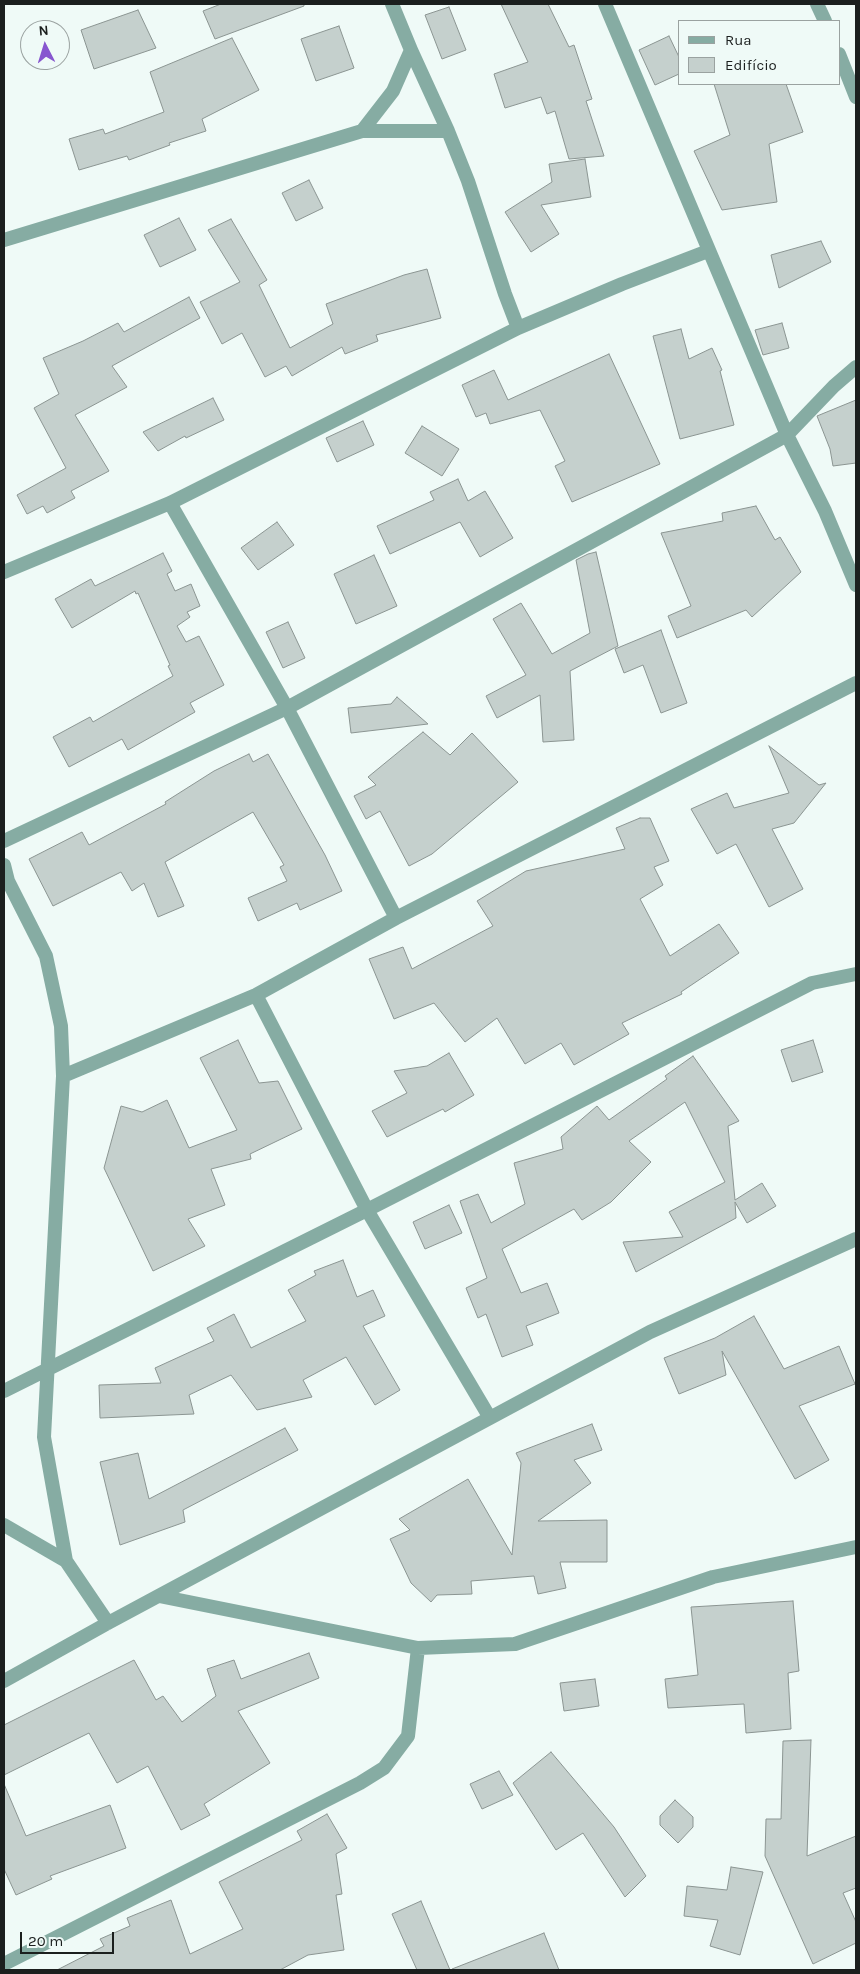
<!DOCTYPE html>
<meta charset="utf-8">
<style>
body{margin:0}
#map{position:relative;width:860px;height:1974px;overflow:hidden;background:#effaf7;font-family:Karla,sans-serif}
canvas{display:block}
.frame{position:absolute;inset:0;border:5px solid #1b1f1e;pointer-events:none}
.legend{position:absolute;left:678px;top:20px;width:162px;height:65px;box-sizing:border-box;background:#effaf7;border:1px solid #9aa2a0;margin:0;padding:6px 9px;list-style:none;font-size:15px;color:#1b1f1e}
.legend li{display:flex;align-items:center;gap:10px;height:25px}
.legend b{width:25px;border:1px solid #9aa2a0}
.north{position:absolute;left:20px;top:20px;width:50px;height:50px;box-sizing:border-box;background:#effaf7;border:1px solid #9aa2a0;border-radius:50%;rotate:355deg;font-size:14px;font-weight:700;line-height:20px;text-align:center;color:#1b1f1e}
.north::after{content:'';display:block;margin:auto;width:18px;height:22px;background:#8756cf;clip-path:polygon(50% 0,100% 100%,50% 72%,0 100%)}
.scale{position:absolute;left:20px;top:1932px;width:94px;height:22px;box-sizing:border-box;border:2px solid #1b1f1e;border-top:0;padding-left:6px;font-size:15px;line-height:18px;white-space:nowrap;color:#1b1f1e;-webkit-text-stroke:4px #effaf7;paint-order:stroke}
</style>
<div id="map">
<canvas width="860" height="1974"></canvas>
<div class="frame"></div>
<ul class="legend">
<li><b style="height:6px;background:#86aca3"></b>Rua</li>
<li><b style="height:14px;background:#c5d0cd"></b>Edifício</li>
</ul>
<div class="north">N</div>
<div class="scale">20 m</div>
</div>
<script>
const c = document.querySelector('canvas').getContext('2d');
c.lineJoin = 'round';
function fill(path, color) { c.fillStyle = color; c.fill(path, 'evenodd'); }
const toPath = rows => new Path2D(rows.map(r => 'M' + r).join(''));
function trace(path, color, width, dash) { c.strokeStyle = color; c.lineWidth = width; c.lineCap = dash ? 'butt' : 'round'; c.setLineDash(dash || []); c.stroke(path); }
const building = toPath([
 [221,4,304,4,304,6,215,39,203,11,221,4],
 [501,4,548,4,569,47,574,45,592,99,586,101,604,156,569,159,555,111,547,114,541,97,505,108,494,74,528,62,501,4],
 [449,7,466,50,442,59,425,15,449,7],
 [138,10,156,48,94,69,81,30,138,10],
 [339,26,354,68,316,81,301,39,339,26],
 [669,36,679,57,679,74,655,85,639,50,669,36],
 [232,38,259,90,202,119,206,131,169,143,170,145,129,160,127,156,79,170,69,139,103,129,105,134,164,112,150,72,232,38],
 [714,84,786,84,803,132,769,144,777,202,722,210,694,151,730,135,714,84],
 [585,159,591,197,541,205,559,234,531,252,505,212,552,182,549,164,585,159],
 [309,180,323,208,296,221,282,193,309,180],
 [179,218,196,250,160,267,144,235,179,218],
 [231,219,267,280,259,285,290,348,333,324,326,304,404,275,427,269,441,318,376,335,378,341,345,354,342,347,292,376,286,366,265,377,242,333,222,344,200,302,240,282,208,230,231,219],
 [821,241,831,262,779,288,771,255,821,241],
 [189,297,200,318,112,366,127,387,75,415,109,471,71,491,75,498,47,513,43,506,27,514,17,495,66,468,34,408,59,394,43,358,83,341,118,323,124,332,189,297],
 [782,323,789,348,763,355,755,330,782,323],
 [681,329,689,359,712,348,722,370,720,371,734,425,680,439,653,336,681,329],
 [609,354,660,464,572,502,555,466,565,461,540,410,490,424,486,413,476,417,462,385,494,370,508,400,609,354],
 [213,398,224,420,186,438,185,436,158,451,143,432,213,398],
 [856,400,856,463,833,466,830,449,817,416,856,400],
 [363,421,374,445,337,462,326,438,363,421],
 [422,426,459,449,442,476,405,453,422,426],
 [458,479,468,501,485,491,513,538,480,557,460,522,390,554,377,526,434,500,430,492,458,479],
 [756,506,775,540,780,537,801,572,752,617,746,610,677,638,668,616,691,606,661,533,723,521,722,513,756,506],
 [277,522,294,545,258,570,241,548,277,522],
 [596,552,618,646,570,671,574,740,543,742,540,695,497,718,486,696,526,675,493,619,521,603,552,654,590,633,576,560,588,554,596,552],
 [163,553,172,571,167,574,175,591,191,584,200,606,187,612,190,617,177,626,186,642,199,636,224,685,190,703,195,712,128,750,122,739,69,767,53,737,90,717,93,722,173,676,168,666,170,665,138,593,136,594,135,591,72,628,55,599,91,579,95,586,163,553],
 [374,555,397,606,356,624,334,574,374,555],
 [288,622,305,658,283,668,266,632,288,622],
 [661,630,687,703,661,713,643,665,624,673,615,649,661,630],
 [397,697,428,724,351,733,348,708,391,704,397,697],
 [423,732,450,755,472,733,518,782,432,854,409,866,380,811,366,819,354,796,376,785,368,777,423,732],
 [769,746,819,785,826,783,794,823,772,829,803,889,769,907,736,844,717,854,691,809,727,793,734,808,789,793,769,746],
 [249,754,253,762,268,754,325,855,342,891,300,910,297,903,258,921,248,898,287,881,280,867,284,865,253,812,165,862,184,906,158,917,144,883,132,891,121,872,53,906,29,859,82,832,89,845,166,804,165,802,214,771,249,754],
 [640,818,650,818,669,861,654,867,663,885,640,899,670,956,719,924,739,953,681,992,682,994,622,1023,629,1034,574,1065,561,1043,525,1064,497,1018,465,1042,434,1003,394,1019,369,959,403,947,412,969,493,926,477,901,526,871,625,849,616,828,640,818],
 [238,1040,259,1083,278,1081,302,1129,250,1154,251,1159,211,1169,225,1205,188,1219,205,1246,153,1271,104,1168,121,1106,142,1112,167,1100,189,1148,237,1130,200,1058,238,1040],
 [813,1040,823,1072,792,1082,781,1050,813,1040],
 [449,1053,474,1095,445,1112,443,1109,387,1137,372,1111,407,1093,394,1071,427,1066,449,1053],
 [693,1056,739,1121,728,1126,735,1200,762,1183,776,1206,747,1223,735,1202,736,1218,636,1272,623,1242,683,1237,669,1212,725,1182,685,1102,629,1141,651,1162,611,1202,582,1220,574,1209,502,1249,521,1293,547,1283,559,1313,526,1326,533,1345,502,1357,486,1314,478,1318,466,1288,487,1278,460,1201,478,1194,491,1223,525,1204,514,1163,563,1149,561,1137,597,1106,609,1120,667,1079,665,1076,693,1056],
 [449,1205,462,1233,425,1249,413,1222,449,1205],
 [343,1260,357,1297,373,1290,385,1316,363,1326,400,1390,375,1405,346,1357,303,1380,312,1397,257,1410,231,1375,189,1395,194,1414,100,1418,99,1385,161,1383,155,1368,214,1341,207,1328,234,1314,251,1348,306,1321,288,1290,316,1275,314,1271,343,1260],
 [754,1316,784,1369,839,1346,855,1384,799,1406,829,1460,795,1479,722,1351,726,1375,679,1394,664,1358,715,1338,754,1316],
 [592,1424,602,1450,574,1460,591,1483,538,1521,607,1520,607,1562,560,1562,566,1588,538,1594,534,1576,471,1581,472,1594,437,1595,431,1602,411,1583,390,1539,410,1530,399,1519,468,1479,512,1555,521,1463,516,1453,592,1424],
 [285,1428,298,1450,183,1510,185,1522,120,1545,100,1462,138,1453,149,1499,285,1428],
 [793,1601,799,1671,788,1673,791,1729,746,1733,744,1704,668,1708,665,1679,698,1675,691,1607,793,1601],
 [309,1653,319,1678,238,1711,270,1763,204,1804,210,1815,181,1830,148,1766,117,1783,89,1733,4,1775,4,1725,134,1660,156,1700,163,1696,182,1722,216,1696,207,1669,234,1660,241,1679,309,1653],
 [595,1679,599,1706,564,1711,560,1683,595,1679],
 [811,1740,807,1856,856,1836,856,1888,843,1893,856,1922,856,1943,813,1964,765,1856,766,1819,781,1819,783,1741,811,1740],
 [551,1752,614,1827,646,1876,625,1897,583,1833,556,1850,513,1783,551,1752],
 [499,1771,513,1795,482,1809,470,1784,499,1771],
 [4,1784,26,1836,110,1805,126,1848,50,1876,52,1879,16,1895,4,1869,4,1784],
 [675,1800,693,1817,693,1827,678,1843,660,1825,660,1816,675,1800],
 [327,1814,347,1848,336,1854,342,1894,336,1895,344,1950,308,1955,280,1970,57,1970,104,1946,100,1939,130,1926,127,1918,171,1900,190,1954,243,1929,219,1882,302,1840,297,1831,327,1814],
 [731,1867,763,1872,740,1955,710,1946,718,1920,684,1916,687,1886,727,1890,731,1867],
 [421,1901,450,1970,417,1970,392,1914,421,1901],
 [544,1933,559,1970,452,1970,452,1969,544,1933]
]);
fill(building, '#c5d0cd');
trace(building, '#8b9592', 1);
trace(toPath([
 [392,4,411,50,448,131],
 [605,4,787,435,825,511,856,585],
 [817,4,825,21],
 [839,54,856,97],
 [362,131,393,91,411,50],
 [4,240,362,131,448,131,468,181,505,294,518,328,170,503,4,572],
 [518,328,622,284,708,251],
 [170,503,287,708,396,918],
 [4,841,287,708,787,435,834,386,856,367],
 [4,865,8,881,46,956,61,1026,63,1076,44,1437,66,1561,108,1623],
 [256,995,367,1210,490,1418],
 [63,1076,256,995,396,918,856,683],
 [4,1391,367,1210,812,983,856,974],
 [4,1525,66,1561],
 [159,1596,418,1648,515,1644,713,1577,856,1547],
 [4,1681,108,1623,650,1332,856,1239],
 [4,1964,360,1783,384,1768,408,1736,418,1648]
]), '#86aca3', 14);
</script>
